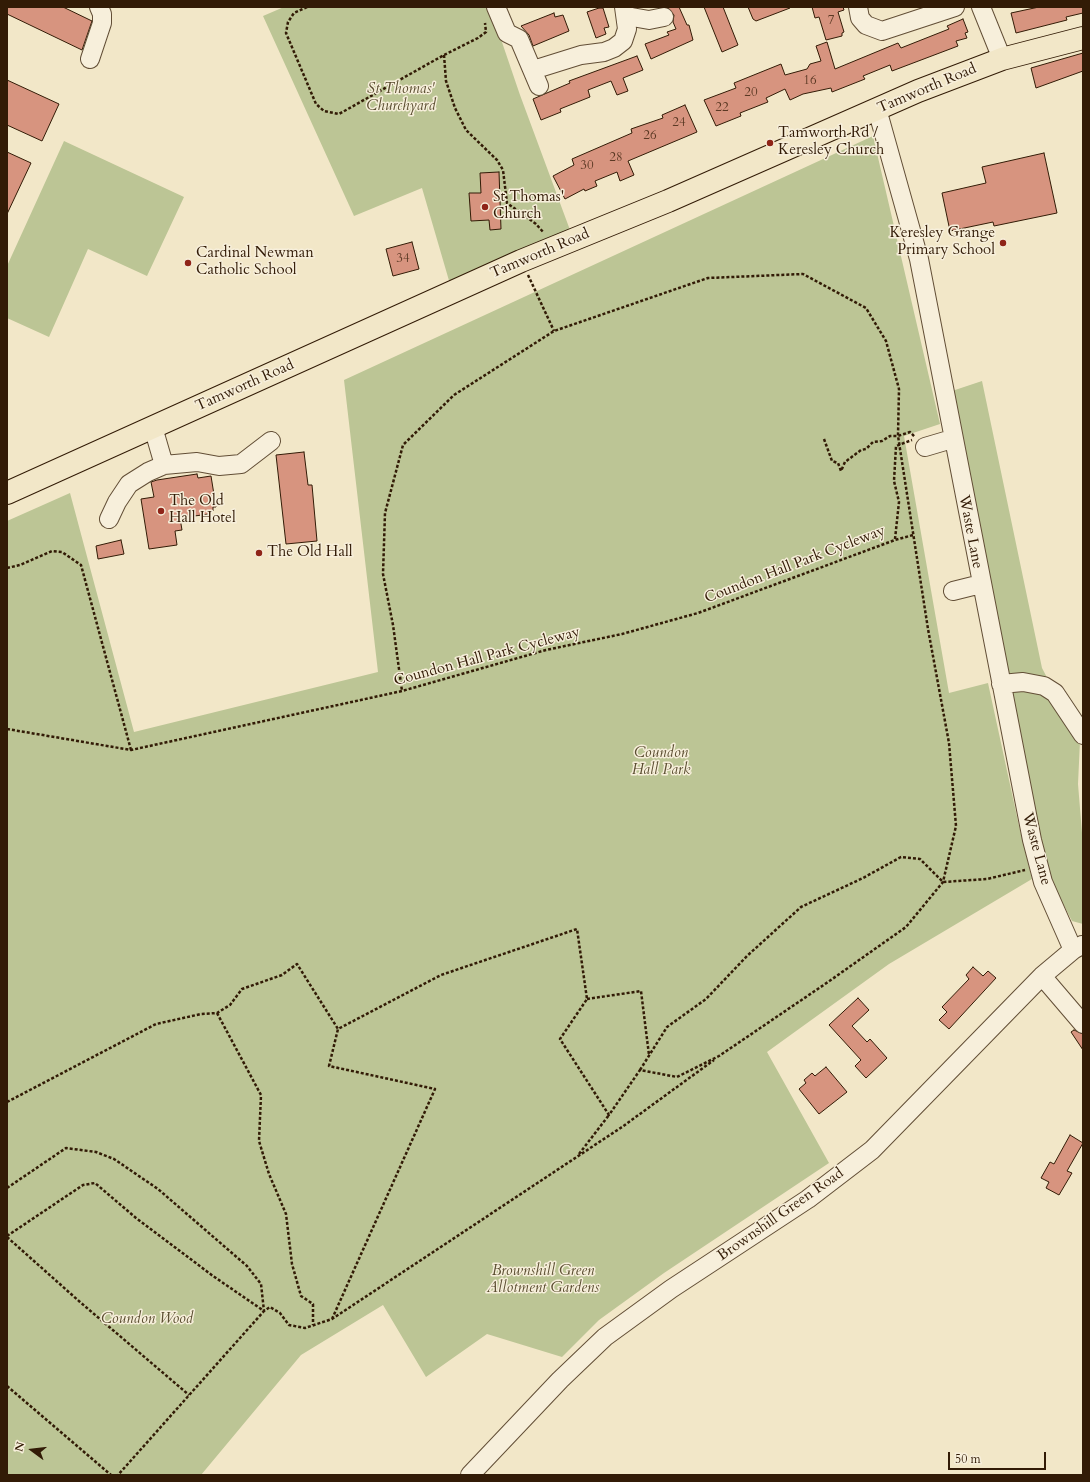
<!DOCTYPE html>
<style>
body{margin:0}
#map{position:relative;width:1090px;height:1482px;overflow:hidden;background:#f2e7c8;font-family:Cardo,serif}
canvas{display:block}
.frame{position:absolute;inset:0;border:8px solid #321b06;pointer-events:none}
.north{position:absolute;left:12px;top:1430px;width:40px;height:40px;-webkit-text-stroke:3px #f7efdb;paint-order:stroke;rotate:285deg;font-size:11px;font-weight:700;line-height:16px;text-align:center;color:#321b06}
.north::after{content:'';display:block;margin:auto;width:14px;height:18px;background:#321b06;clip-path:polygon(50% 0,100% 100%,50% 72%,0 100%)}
.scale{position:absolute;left:948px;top:1452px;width:98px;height:18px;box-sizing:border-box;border:2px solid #321b06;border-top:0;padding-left:5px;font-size:12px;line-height:14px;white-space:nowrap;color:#321b06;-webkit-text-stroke:3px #f7efdb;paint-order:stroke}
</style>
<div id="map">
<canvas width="1090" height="1482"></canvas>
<div class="frame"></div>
<div class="north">N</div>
<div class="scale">50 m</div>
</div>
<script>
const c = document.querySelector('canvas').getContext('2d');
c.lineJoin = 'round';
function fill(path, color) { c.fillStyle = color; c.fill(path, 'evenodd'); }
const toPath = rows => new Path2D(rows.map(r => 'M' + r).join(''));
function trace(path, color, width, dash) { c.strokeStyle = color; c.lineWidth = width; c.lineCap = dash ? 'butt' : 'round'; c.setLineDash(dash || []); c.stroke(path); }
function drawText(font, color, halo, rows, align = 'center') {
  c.font = font + ' Cardo,serif'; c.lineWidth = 3; c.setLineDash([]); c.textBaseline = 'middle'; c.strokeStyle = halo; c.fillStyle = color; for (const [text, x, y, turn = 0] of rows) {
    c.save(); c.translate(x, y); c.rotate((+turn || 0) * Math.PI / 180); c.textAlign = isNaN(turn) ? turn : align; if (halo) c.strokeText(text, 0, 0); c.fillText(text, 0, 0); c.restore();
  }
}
fill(toPath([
 [284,7,490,7,520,95,570,230,450,284,422,188,354,216,263,16],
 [873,136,940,424,904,436,949,693,988,683,1019,826,1032,879,889,964,767,1052,829,1163,664,1273,599,1320,562,1357,487,1334,426,1377,383,1305,301,1355,201,1475,7,1475,7,521,70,493,134,732,378,672,344,380],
 [64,141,184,197,147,276,88,249,49,337,7,318,7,266],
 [982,381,1042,668,1080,741,1078,784,1083,845,1083,924,1072,921,1047,873,952,391]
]), '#bcc595');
const building = toPath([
 [7,7,63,7,92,21,82,50,7,14,7,7],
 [667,7,679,7,687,25,689,25,693,40,651,59,645,44,669,35,667,32,676,29,673,22,674,15,667,7],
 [704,7,723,7,738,45,722,52,704,7],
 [748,7,789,7,790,8,756,21,753,19,748,7],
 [812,7,843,7,844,10,838,12,844,32,842,33,842,36,826,40,819,17,815,18,812,7],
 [1039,7,1083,7,1083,13,1066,17,1067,20,1016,33,1011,13,1039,7],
 [599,8,603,8,609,27,604,28,606,34,596,38,587,12,599,8],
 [554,13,555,17,563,15,569,31,533,46,529,35,521,26,554,13],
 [963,19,968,32,965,33,967,38,956,41,958,46,892,71,890,65,863,76,865,79,832,92,831,88,803,94,790,100,785,89,766,98,768,102,740,113,741,116,716,126,704,100,736,88,734,83,781,64,785,75,807,69,810,64,821,61,816,46,827,42,835,69,898,43,901,48,949,29,947,26,963,19],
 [1083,53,1083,71,1036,88,1031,68,1083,53],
 [637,56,643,70,623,78,628,91,617,95,611,81,588,90,590,97,560,109,561,112,541,120,533,99,570,83,569,81,637,56],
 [7,80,59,104,42,141,7,125,7,80],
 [685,105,697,132,628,161,634,175,620,181,617,172,595,181,597,186,585,191,584,189,565,199,553,176,574,165,572,159,632,133,631,129,663,118,662,115,685,105],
 [7,152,31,163,7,214,7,152],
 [1044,153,1057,213,994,226,993,222,950,231,942,193,986,183,982,167,1044,153],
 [499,172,501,229,490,230,489,220,471,221,469,193,481,193,480,173,499,172],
 [412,242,419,269,393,276,386,249,412,242],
 [304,452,308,485,312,485,317,541,286,544,276,455,304,452],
 [197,474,198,478,211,476,216,507,213,507,213,511,209,512,209,514,180,518,182,530,175,531,177,545,149,549,141,499,154,497,151,482,157,480,197,474],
 [121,540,124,554,98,559,96,546,121,540],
 [973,967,983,976,988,971,996,978,949,1029,939,1020,947,1012,942,1007,969,979,966,975,973,967],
 [858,998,869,1010,852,1026,867,1042,870,1039,887,1058,866,1078,855,1066,861,1060,829,1025,858,998],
 [1074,1030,1083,1034,1083,1050,1071,1032,1074,1030],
 [826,1067,847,1092,819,1114,799,1089,806,1083,804,1080,812,1073,815,1076,826,1067],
 [1070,1135,1083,1143,1067,1171,1072,1173,1059,1195,1046,1188,1049,1182,1041,1178,1050,1162,1054,1164,1070,1135]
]);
fill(building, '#d7947f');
trace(building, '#321b06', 1);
const minor = toPath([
 [496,7,507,33,519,39,539,86],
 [858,7,860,18,866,25,882,31,955,7],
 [981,7,1002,59],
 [626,16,649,20,664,17],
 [90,59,102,23,102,14,99,7],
 [533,70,581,55,604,52,614,48,623,41,627,29,624,7],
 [877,109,919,259,1032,840,1043,882,1073,950],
 [153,427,164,465,197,462,219,466,241,464,271,441],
 [925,447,952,439],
 [109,519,117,502,129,484,148,472,164,465],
 [953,591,981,584],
 [1001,684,1023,682,1044,686,1055,693,1083,735],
 [1042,976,1083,1024],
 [470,1475,560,1380,605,1337,671,1289,808,1199,872,1150,1042,976,1073,950,1082,945]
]);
const major = toPath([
 [7,493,521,261,668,201,918,91,1002,59,1083,38]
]);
trace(minor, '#624e36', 20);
trace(major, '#321b06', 24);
trace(toPath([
 [307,7,294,13,288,22,286,33,316,104,324,111,339,114,444,55,478,38,486,32,485,23],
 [444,55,446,81,455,108,466,130,497,160,503,170,507,203,536,224,544,233],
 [528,275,554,331],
 [824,439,832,461,838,463,841,471,845,462,861,450,866,449,873,442,882,441,890,436,898,436,910,432,915,437],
 [895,539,899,502,894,481,896,446,912,440],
 [7,568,20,565,52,551,62,552,81,565,131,750],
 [7,729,131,750,402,691,546,650,622,634,698,613,895,540,913,535],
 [587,999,641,991,649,1055],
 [217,1013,261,1095,259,1141,269,1174,286,1214,292,1264,301,1296,313,1304,313,1325],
 [640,1070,667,1027,706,999,747,956,801,907,863,878,901,857,920,859,943,882,987,879,1025,870],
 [7,1102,156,1024,201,1014,217,1013,230,1005,242,989,282,975,297,964,338,1029,441,975,577,929,587,999,560,1039,609,1115,640,1070,677,1077,719,1056,828,982,906,927,943,882,956,826,949,743,928,629,898,436,899,389,886,341,866,308,803,274,708,278,554,331,454,395,403,445,385,513,383,574,393,625,402,691],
 [579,1154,609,1115],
 [7,1188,66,1148,96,1152,114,1159,158,1189,247,1266,261,1284,264,1311,270,1307,280,1313,289,1325,305,1328,332,1319,622,1127,714,1060],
 [7,1236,83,1185,95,1183,136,1218,213,1276,264,1311,118,1475],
 [7,1237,80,1302,189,1395],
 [332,1319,435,1089,329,1066,338,1029],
 [7,1386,111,1475]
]), '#321b06', 2.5, [3, 2]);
trace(minor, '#f7efdb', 18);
trace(major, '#f2e7c8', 22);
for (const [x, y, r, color] of [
 [770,143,4,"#8f2418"],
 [485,207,4,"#8f2418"],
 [1003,243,4,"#8f2418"],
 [188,263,4,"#8f2418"],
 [161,511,4,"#8f2418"],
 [259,553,4,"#8f2418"]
]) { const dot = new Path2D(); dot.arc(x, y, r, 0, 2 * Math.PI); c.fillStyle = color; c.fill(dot); trace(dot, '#f7efdb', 1.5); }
drawText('13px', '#5b3924', null, [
 ["7",831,21],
 ["16",810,81],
 ["20",751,93],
 ["22",722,108],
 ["24",679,123],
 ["26",650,136],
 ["28",616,158],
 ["30",587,166],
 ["34",403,259]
]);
drawText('15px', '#321b06', '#f7efdb', [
 ["Tamworth Road",927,89,-23],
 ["Tamworth Road",540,254,-23],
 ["Tamworth Road",245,386,-24],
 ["Waste Lane",970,532,79],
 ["Coundon Hall Park Cycleway",795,565,-21],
 ["Coundon Hall Park Cycleway",487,657,-15],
 ["Waste Lane",1036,849,75],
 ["Brownshill Green Road",781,1215,-35]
]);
drawText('italic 15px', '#5b4e31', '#f7efdb', [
 ["St Thomas'",401,90],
 ["Churchyard",401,107],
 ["Coundon",661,754],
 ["Hall Park",661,771],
 ["Brownshill Green",543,1272],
 ["Allotment Gardens",543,1289],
 ["Coundon Wood",147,1320]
]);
drawText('15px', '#321b06', '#f7efdb', [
 ["Tamworth Rd /",778,134],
 ["Keresley Church",778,151],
 ["St Thomas'",493,198],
 ["Church",493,215],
 ["Keresley Grange",995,234,"right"],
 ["Primary School",995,251,"right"],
 ["Cardinal Newman",196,254],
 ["Catholic School",196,271],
 ["The Old",169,502],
 ["Hall Hotel",169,519],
 ["The Old Hall",267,553]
], 'left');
</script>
